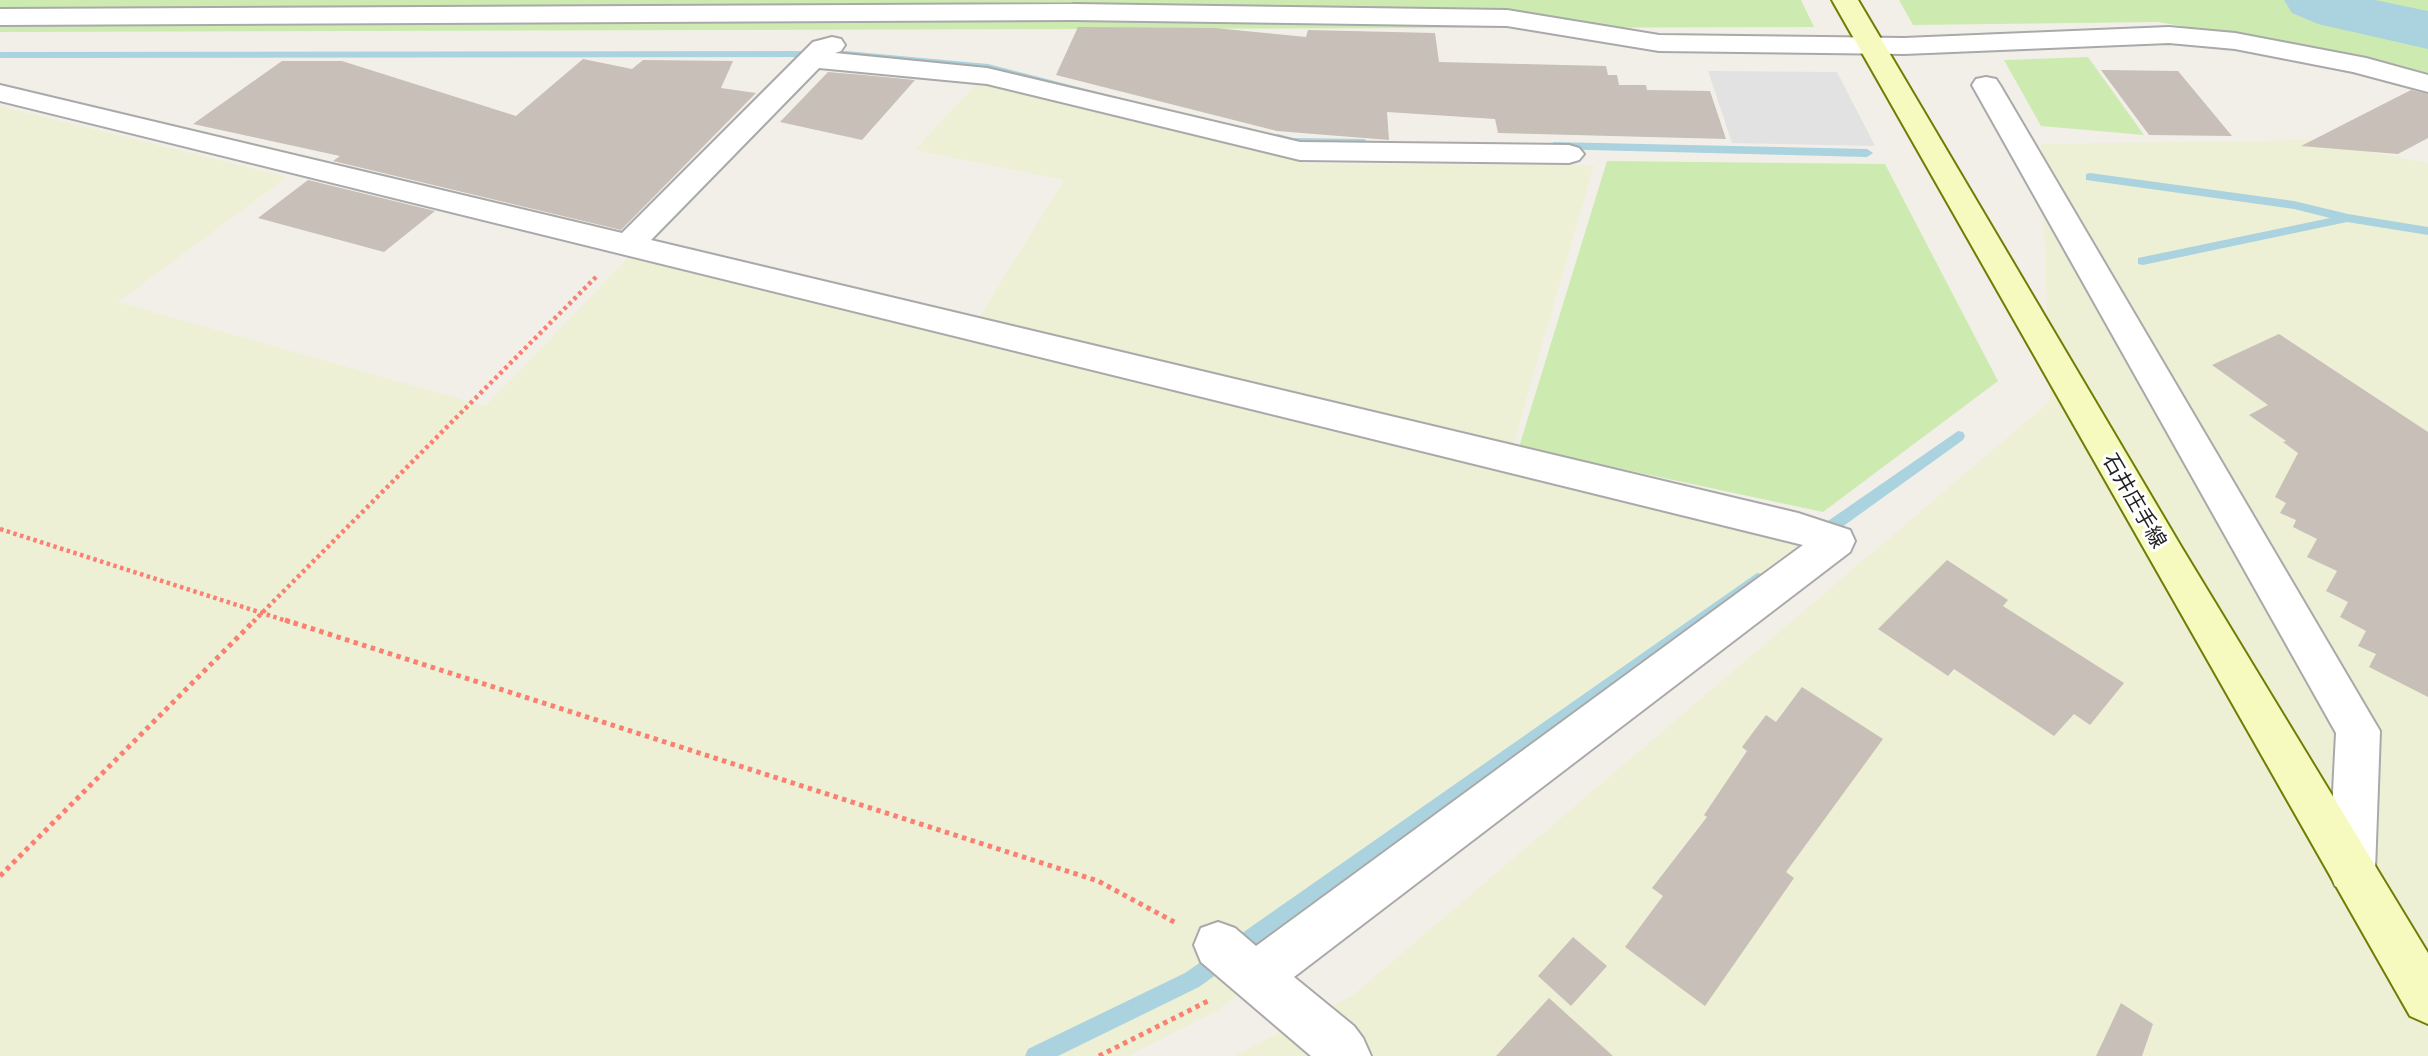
<!DOCTYPE html>
<meta charset="utf-8">
<style>
body{margin:0}
canvas{display:block;background:#f2efe9}
</style>
<canvas width="2428" height="1056"></canvas>
<script>
const c = document.querySelector('canvas').getContext('2d');
c.lineJoin = 'round';
function fill(path, color) { c.fillStyle = color; c.fill(path, 'evenodd'); }
const toPath = rows => new Path2D(rows.map(r => 'M' + r).join(''));
function trace(path, color, width, dash) { c.strokeStyle = color; c.lineWidth = width; c.lineCap = dash ? 'butt' : 'round'; c.setLineDash(dash || []); c.stroke(path); }
function drawText(font, color, halo, rows, align = 'center') {
  c.font = font + ' Quicksand,"Noto Sans JP",sans-serif'; c.lineWidth = 6; c.setLineDash([]); c.textBaseline = 'middle'; c.strokeStyle = halo; c.fillStyle = color; for (const [text, x, y, turn = 0] of rows) {
    c.save(); c.translate(x, y); c.rotate((+turn || 0) * Math.PI / 180); c.textAlign = isNaN(turn) ? turn : align; if (halo) c.strokeText(text, 0, 0); c.fillText(text, 0, 0); c.restore();
  }
}
fill(toPath([
 [979,82,1309,164,1594,165,1508,463,1859,537,1218,1010,1128,1056,0,1056,0,106,287,177,118,302,485,406,630,256,970,332,1064,180,914,150],
 [2309,140,2428,163,2428,1056,1234,1056,1353,995,2050,401,2041,144]
]), '#eef0d5');
fill(toPath([
 [0,0,1801,0,1814,27,0,32],
 [1899,0,2428,0,2428,75,2376,59,2158,22,1913,25],
 [2088,57,2144,135,2041,126,2004,60],
 [1607,161,1885,164,1998,381,1823,512,1519,447]
]), '#cdebb0');
fill(toPath([
 [1708,71,1837,72,1875,146,1732,143]
]), '#e2e2e2');
fill(toPath([
 [846,51,988,64,1160,108,1154,111,988,70,846,57,0,58,0,52,846,51],
 [1278,134,1293,138,1364,139,1370,143,1364,147,1292,146,1274,141,1272,138,1278,134],
 [1554,142,1867,149,1873,153,1867,157,1550,149,1548,146,1554,142],
 [2090,173,2294,201,2348,214,2428,227,2428,235,2347,222,2143,265,2138,264,2138,258,2330,218,2294,209,2086,180,2086,174,2090,173],
 [1958,431,1963,432,1965,436,1963,440,1824,540,1812,540,1810,536,1812,532,1958,431],
 [1757,573,1763,574,1765,579,1763,584,1199,987,1058,1056,1025,1056,1028,1049,1185,973,1757,573]
]), '#aad3df');
fill(toPath([
 [2284,0,2375,0,2428,11,2428,49,2318,24,2292,13,2284,0]
]), '#aad3df');
fill(toPath([
 [1078,27,1215,28,1306,37,1308,30,1435,33,1439,62,1606,66,1608,75,1617,75,1619,85,1646,85,1647,90,1710,91,1726,139,1498,133,1495,119,1387,112,1389,140,1277,131,1056,75],
 [583,59,632,69,643,60,733,61,721,88,756,93,621,230,333,161,340,156,193,124,282,61,342,61,516,116],
 [2101,70,2178,71,2232,136,2149,135],
 [828,72,864,75,915,80,862,140,780,122],
 [2411,90,2428,94,2428,138,2398,154,2301,146],
 [308,180,435,211,384,252,258,218],
 [2279,334,2428,432,2428,697,2369,667,2376,654,2358,646,2366,631,2340,617,2348,602,2326,591,2337,571,2307,557,2317,539,2293,527,2296,520,2280,513,2286,503,2275,497,2298,453,2283,442,2286,441,2249,415,2268,405,2212,365],
 [1947,560,2008,600,2003,606,2124,683,2090,725,2074,714,2054,736,1954,669,1948,676,1878,629],
 [1802,687,1883,739,1786,872,1794,878,1705,1006,1625,947,1663,896,1652,888,1707,817,1704,815,1747,751,1742,747,1766,715,1776,722],
 [1573,937,1607,966,1571,1006,1538,976],
 [1549,998,1613,1056,1496,1056],
 [2121,1003,2153,1024,2142,1056,2096,1056]
]), '#c7bfb8');
const minor = toPath([
 [1073,4,1507,10,1659,35,1904,38,2169,27,2235,33,2366,58,2428,75,2428,92,2353,72,2235,49,2169,43,1904,54,1659,51,1507,26,1073,20,0,25,0,9,1073,4],
 [832,37,841,39,845,45,841,51,835,53,987,68,1300,142,1569,145,1579,148,1584,154,1579,160,1569,163,1300,160,987,84,819,68,651,240,1798,513,1850,530,1855,541,1850,552,1294,977,1354,1026,1363,1038,1371,1056,1311,1056,1201,962,1194,945,1201,928,1218,922,1235,928,1256,946,1803,545,0,101,0,85,622,233,813,42,832,37],
 [1986,77,1996,79,2000,85,2380,731,2375,871,2369,886,2352,893,2335,886,2329,871,2336,733,1972,85,1976,79,1986,77]
]);
const secondary = toPath([
 [1832,0,1858,0,2182,548,2428,953,2428,1024,2410,1016,1832,0]
]);
trace(minor, '#a9a9a9', 4);
trace(secondary, '#707d05', 4);
trace(toPath([
 [0,529,290,622],
 [253,622,597,276]
]), '#fa8072', 4.5, [3.5, 3.5]);
trace(toPath([
 [285,620,1098,881,1176,923],
 [0,876,255,620],
 [1099,1056,1208,1001]
]), '#fa8072', 5, [4.5, 4.5]);
fill(minor, '#fff');
fill(secondary, '#f7fabf');
drawText('21px', '#222', '#fff', [
 ["石井庄手線",2134,501,60]
]);
</script>
